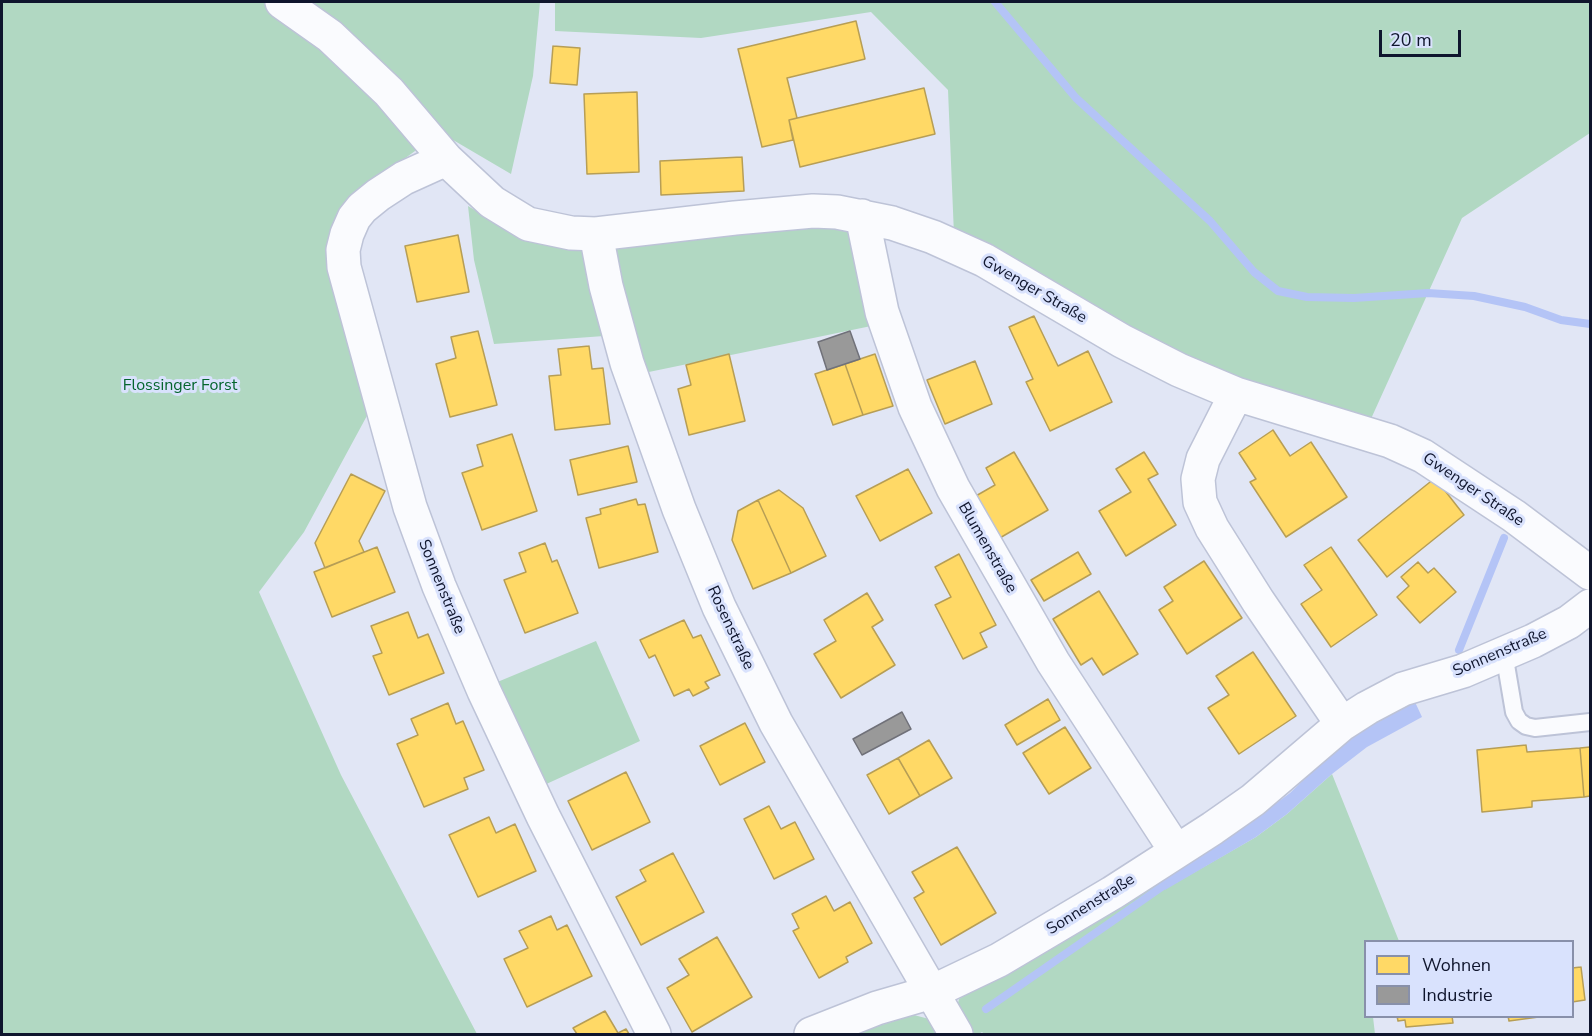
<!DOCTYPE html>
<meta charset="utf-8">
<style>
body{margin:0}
#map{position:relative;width:1592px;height:1036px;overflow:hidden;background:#e1e6f5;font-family:"Nunito Sans",sans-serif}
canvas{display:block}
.frame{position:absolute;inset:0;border:3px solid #0f152d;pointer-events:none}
.legend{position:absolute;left:1364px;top:940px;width:210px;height:78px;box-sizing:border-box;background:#d9e2fd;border:2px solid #8890aa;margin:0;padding:8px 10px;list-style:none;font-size:18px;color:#0f152d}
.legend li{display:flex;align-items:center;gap:12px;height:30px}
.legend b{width:30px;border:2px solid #8890aa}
.scale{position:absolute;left:1379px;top:30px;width:82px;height:27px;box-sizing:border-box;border:3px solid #0f152d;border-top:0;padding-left:8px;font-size:18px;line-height:21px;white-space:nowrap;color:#0f152d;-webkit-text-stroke:4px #d9e2fd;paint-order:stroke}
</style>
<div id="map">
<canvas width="1592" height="1036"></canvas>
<div class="frame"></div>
<ul class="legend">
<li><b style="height:16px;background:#ffd966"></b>Wohnen</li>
<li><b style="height:16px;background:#999"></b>Industrie</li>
</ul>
<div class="scale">20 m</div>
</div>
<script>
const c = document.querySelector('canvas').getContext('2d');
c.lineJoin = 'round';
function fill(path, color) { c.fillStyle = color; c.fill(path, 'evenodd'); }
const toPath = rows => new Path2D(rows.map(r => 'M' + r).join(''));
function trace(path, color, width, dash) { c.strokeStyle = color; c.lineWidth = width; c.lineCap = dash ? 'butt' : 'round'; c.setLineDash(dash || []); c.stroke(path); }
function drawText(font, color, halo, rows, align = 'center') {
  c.font = font + ' "Nunito Sans",sans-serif'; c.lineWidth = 6; c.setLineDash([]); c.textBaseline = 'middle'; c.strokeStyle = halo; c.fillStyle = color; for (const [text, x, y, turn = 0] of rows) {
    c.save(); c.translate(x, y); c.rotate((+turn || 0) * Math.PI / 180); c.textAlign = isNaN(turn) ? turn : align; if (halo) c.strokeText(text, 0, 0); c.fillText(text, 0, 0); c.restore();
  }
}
fill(toPath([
 [2,2,540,2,533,76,511,174,448,137,415,151,370,184,346,213,369,412,304,532,259,592,341,775,477,1034,2,1034],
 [555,2,1590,2,1590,133,1462,218,1370,421,1319,407,1150,343,954,235,948,90,871,12,701,38,555,31],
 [468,206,517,235,582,243,604,336,494,344,474,260],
 [828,221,852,230,876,325,644,373,609,242],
 [596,641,640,741,542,786,495,683],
 [1332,774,1399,941,1366,942,1366,1016,1373,1017,1375,1034,984,1034,982,1032,979,1034,967,1034,957,1007,959,999,1159,880,1165,889,1256,837,1287,814],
 [914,1015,929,1019,940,1034,852,1034]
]), '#b1d8c2');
fill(toPath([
 [1415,702,1422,717,1367,747,1332,774,1287,814,1256,837,1165,890,1159,880,1263,813,1290,793,1323,761,1367,727]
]), '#b4c4f6');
const homes = toPath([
 [856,21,865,59,787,78,797,118,789,120,793,140,762,147,738,49,856,21],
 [553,46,580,48,577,85,550,83,553,46],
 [924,88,935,134,800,167,789,120,924,88],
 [637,92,639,172,587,174,584,94,637,92],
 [742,157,744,191,661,195,660,161,742,157],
 [458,235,469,292,417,302,405,246,458,235],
 [1034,316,1058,366,1088,351,1112,402,1050,431,1026,382,1033,379,1009,327,1034,316],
 [478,331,497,405,450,417,436,364,456,358,451,337,478,331],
 [589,346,592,369,603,368,610,424,555,430,549,376,561,375,558,349,589,346],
 [729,354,745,421,689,435,678,389,691,385,686,365,729,354],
 [875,354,893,406,863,415,845,364,875,354],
 [975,361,992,404,945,424,927,380,975,361],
 [845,364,863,415,833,425,815,374,845,364],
 [1273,430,1290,456,1311,442,1347,497,1286,537,1250,482,1256,479,1239,453,1273,430],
 [512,434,537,511,482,530,462,473,483,466,477,445,512,434],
 [628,446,637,482,578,495,570,460,628,446],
 [1014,452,1048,510,998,539,974,497,995,485,986,468,1014,452],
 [1144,452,1158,474,1148,479,1176,525,1126,556,1099,511,1131,492,1116,469,1144,452],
 [908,469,932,513,880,541,856,496,908,469],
 [351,474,385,491,359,541,364,552,325,568,315,543,351,474],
 [1435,478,1464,515,1387,577,1358,540,1435,478],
 [779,490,803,508,826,556,791,573,758,500,779,490],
 [636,499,638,505,645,504,658,552,599,568,586,518,601,514,600,509,636,499],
 [758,500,791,573,753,589,732,540,738,511,758,500],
 [545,543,552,562,557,560,578,613,525,633,504,580,526,572,519,553,545,543],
 [377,547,395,592,332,617,314,572,377,547],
 [1331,547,1377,615,1331,647,1301,604,1322,590,1304,565,1331,547],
 [1078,552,1091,574,1044,601,1031,580,1078,552],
 [959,554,996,625,980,633,987,647,963,659,935,605,951,597,935,567,959,554],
 [1204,561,1242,618,1187,654,1159,610,1173,601,1164,587,1204,561],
 [1418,562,1428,573,1434,568,1456,592,1420,623,1397,597,1409,586,1401,577,1418,562],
 [1099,591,1138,654,1103,675,1092,658,1081,665,1053,619,1099,591],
 [867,593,883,620,872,627,895,665,841,698,814,654,836,641,824,620,867,593],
 [408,612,418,638,428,634,444,673,389,695,373,656,382,653,371,626,408,612],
 [684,620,693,638,701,635,720,675,705,682,709,688,693,696,689,689,674,696,655,655,649,658,640,640,684,620],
 [1253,652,1296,716,1239,754,1208,708,1229,695,1216,676,1253,652],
 [1048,699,1060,720,1017,745,1005,725,1048,699],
 [448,703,456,724,463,721,484,770,464,778,468,789,424,807,397,744,418,735,411,719,448,703],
 [745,723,765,762,720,785,700,746,745,723],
 [1065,727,1091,768,1049,794,1023,753,1065,727],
 [929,740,952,778,920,796,898,758,929,740],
 [1526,745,1527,752,1580,748,1584,797,1532,801,1532,807,1482,812,1477,750,1526,745],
 [1590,747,1590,796,1584,797,1580,748,1590,747],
 [898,758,920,796,889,814,867,775,898,758],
 [626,772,650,822,592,850,568,801,626,772],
 [769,806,781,829,795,822,814,859,774,879,744,819,769,806],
 [489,817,496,833,515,824,536,871,478,897,449,835,489,817],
 [957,847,996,913,941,945,914,898,924,892,912,872,957,847],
 [673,853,704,912,641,945,616,897,646,881,640,870,673,853],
 [826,896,834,911,850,902,872,943,846,957,848,962,819,978,793,931,799,928,792,914,826,896],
 [551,916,557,930,567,925,592,976,527,1007,504,959,528,948,519,931,551,916],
 [717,937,752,997,692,1032,667,988,689,975,679,959,717,937],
 [1581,967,1585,1000,1572,1002,1572,968,1581,967],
 [605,1011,618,1033,626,1029,629,1034,577,1034,573,1028,605,1011],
 [1397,1016,1452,1016,1453,1023,1406,1027,1405,1020,1398,1021,1397,1016],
 [1508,1016,1546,1016,1509,1021,1508,1016]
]);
fill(homes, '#ffd966');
trace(homes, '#b79e55', 1.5);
const industry = toPath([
 [850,331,860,359,827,370,818,342,850,331],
 [902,712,911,729,862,755,853,739,902,712]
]);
fill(industry, '#999');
trace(industry, '#707179', 1.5);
trace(toPath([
 [995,2,1076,98,1210,221,1254,272,1278,291,1307,297,1354,298,1428,293,1474,296,1525,307,1561,320,1590,324],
 [1459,650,1504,538],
 [986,1009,1163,886]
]), '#b4c4f6', 8);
const lane = toPath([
 [1504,653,1514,712,1519,721,1526,726,1535,728,1590,722]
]);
const street = toPath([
 [282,2,330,36,389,92,446,159,492,202,528,224,571,233,596,234,735,218,813,211,837,212,892,223,933,237,984,260,1122,341,1179,370,1236,394,1390,441,1423,456,1514,516,1590,573],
 [446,159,404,178,378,195,362,208,354,218,347,234,343,250,344,267,410,507,439,586,484,691,543,816,654,1034],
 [862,216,882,312,915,407,953,488,1053,662,1176,851],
 [596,234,606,286,627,363,679,509,719,607,776,723,956,1034],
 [1236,394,1203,459,1198,479,1200,502,1212,528,1258,601,1342,724],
 [811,1034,877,1008,932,992,999,960,1112,893,1213,828,1253,800,1342,724,1367,708,1403,689,1463,671,1533,641,1569,622,1590,606]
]);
trace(lane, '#bdc3d7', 20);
trace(street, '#bdc3d7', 36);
trace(lane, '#fafbfe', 16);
trace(street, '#fafbfe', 33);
drawText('16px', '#0f152d', '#d9e2fd', [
 ["Gwenger Straße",1034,290,30],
 ["Gwenger Straße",1473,490,34],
 ["Blumenstraße",987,548,60],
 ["Sonnenstraße",441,587,68],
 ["Rosenstraße",730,628,65],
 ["Sonnenstraße",1500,653,-23],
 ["Sonnenstraße",1091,905,-32]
]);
drawText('16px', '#04652d', '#d9e2fd', [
 ["Flossinger Forst",180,386]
]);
</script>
